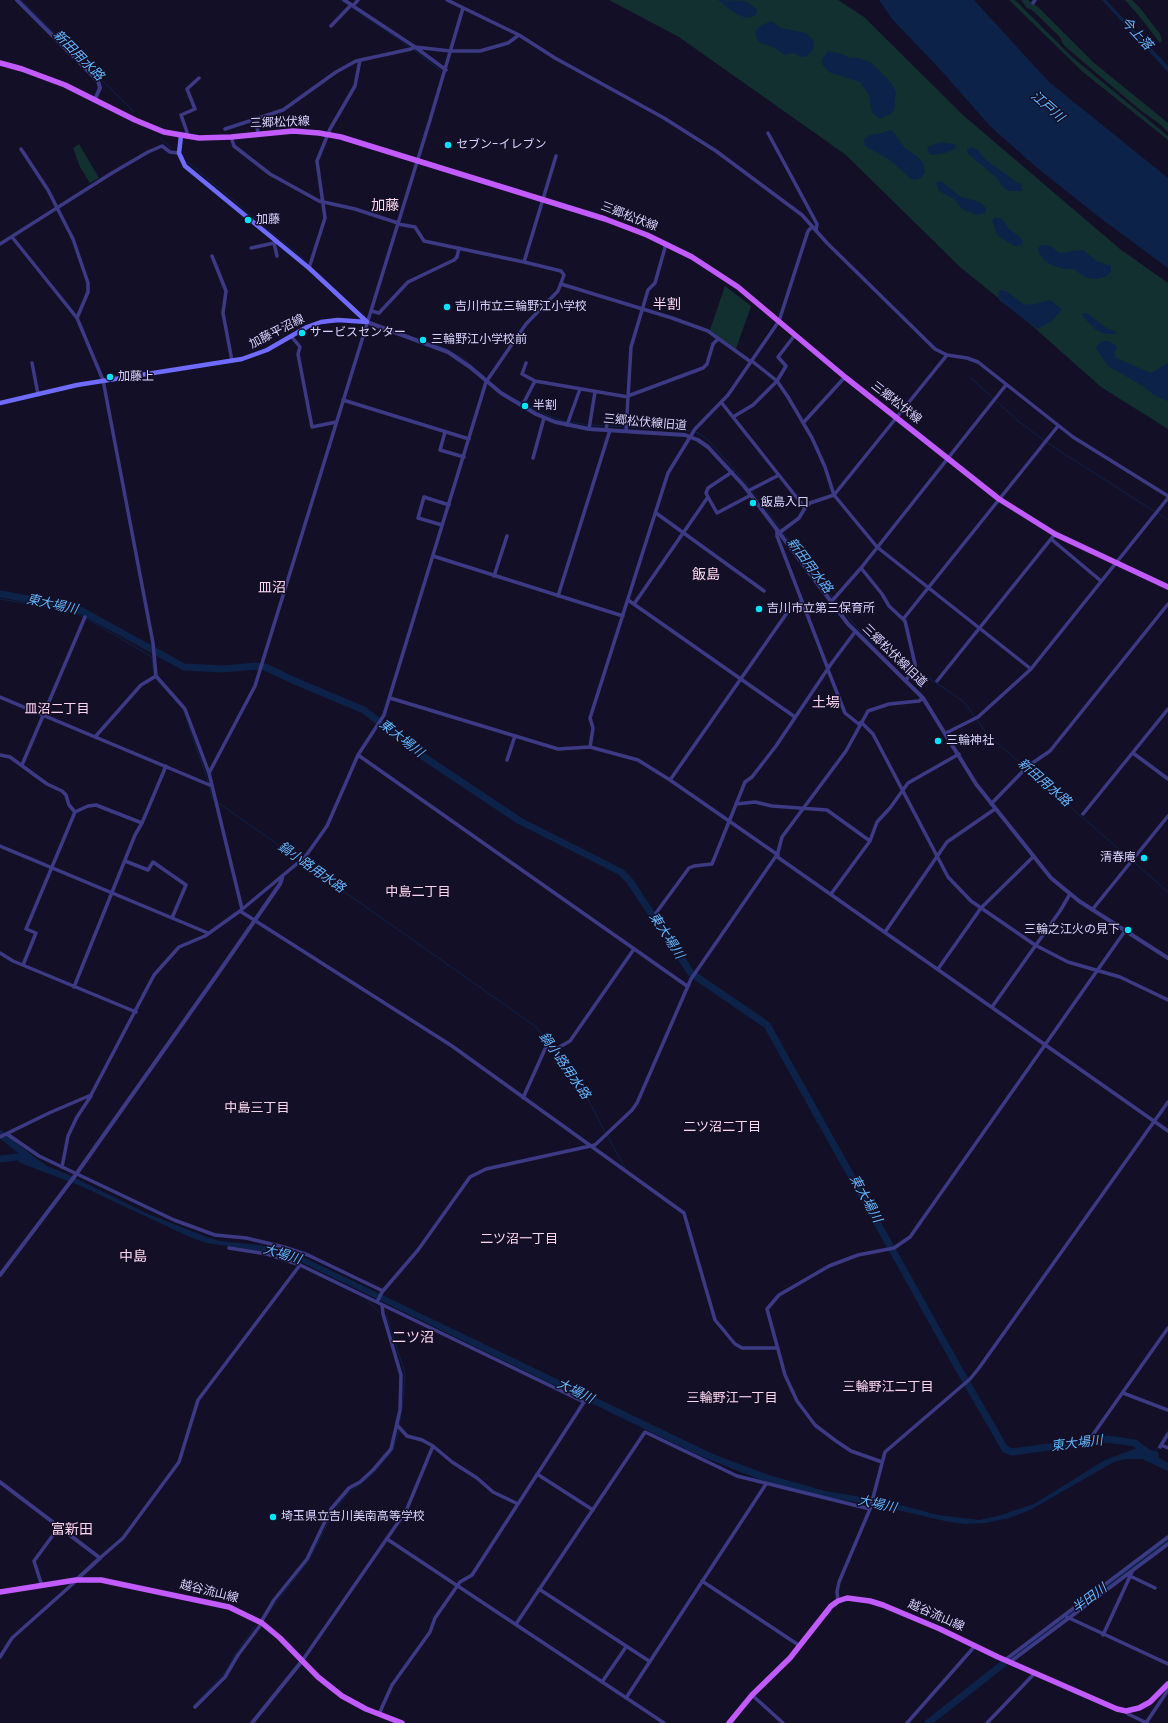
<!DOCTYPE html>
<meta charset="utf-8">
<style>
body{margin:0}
canvas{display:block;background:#130f26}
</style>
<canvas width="1168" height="1723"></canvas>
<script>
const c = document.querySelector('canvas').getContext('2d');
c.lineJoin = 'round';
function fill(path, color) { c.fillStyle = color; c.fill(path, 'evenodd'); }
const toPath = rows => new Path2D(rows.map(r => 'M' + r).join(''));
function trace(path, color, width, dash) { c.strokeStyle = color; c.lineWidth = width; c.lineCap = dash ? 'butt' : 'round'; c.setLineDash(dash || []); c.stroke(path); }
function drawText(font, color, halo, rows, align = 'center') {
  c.font = font + ' Poppins,"Noto Sans JP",sans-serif'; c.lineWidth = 3; c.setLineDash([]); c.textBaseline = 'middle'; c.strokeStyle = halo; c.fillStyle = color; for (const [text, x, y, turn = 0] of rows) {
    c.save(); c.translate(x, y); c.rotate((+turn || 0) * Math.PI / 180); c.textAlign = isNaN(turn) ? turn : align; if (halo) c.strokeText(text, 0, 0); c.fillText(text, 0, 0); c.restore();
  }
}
fill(toPath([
 [609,0,838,0,864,17,964,116,1120,249,1168,283,1168,429,1101,387,1028,322,960,267,846,155,679,37],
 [1009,0,1015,0,1072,57,1168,136,1168,140,1083,72],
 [1021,0,1028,0,1038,7,1093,62,1168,123,1168,132,1161,125,1139,109,1068,49,1063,44,1060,37,1032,10,1027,8],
 [1125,0,1132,0,1140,8,1160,34,1162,41,1160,43,1140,17],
 [79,144,99,178,90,183,80,167,73,148],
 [725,286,751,306,736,349,710,330]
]), '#12302f');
fill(toPath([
 [718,0,745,1,757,9,757,12,755,16,746,18,733,12],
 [879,0,974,0,1049,82,1168,178,1168,268,1099,217,1035,166,990,126,938,67,892,19],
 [1102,0,1106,0,1168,66,1168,72],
 [771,21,781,28,806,33,813,40,814,46,812,51,807,56,802,57,793,53,785,55,773,47,760,43,757,39,755,32,760,26],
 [828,51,842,54,850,58,858,58,872,63,892,84,896,92,894,109,891,114,879,119,872,112,869,95,860,82,829,72,822,64,822,59],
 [889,130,893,131,905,148,917,156,923,163,925,172,921,178,915,180,910,178,890,160,865,146,864,140,869,135,883,133],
 [941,142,954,144,957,148,945,153,930,155,927,149,929,146],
 [971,147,977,149,986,160,1018,183,1021,183,1022,191,1008,191,1002,186,997,178,968,154,967,149],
 [939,181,942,182,961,197,980,202,986,208,985,213,977,215,962,209,954,199,939,191,936,183],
 [995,217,1002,219,1009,229,1021,238,1023,242,1022,245,1014,246,998,236,992,221],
 [1041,245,1050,246,1060,253,1083,250,1098,262,1111,266,1111,272,1107,276,1098,279,1086,278,1074,269,1064,269,1051,265,1043,259,1039,252,1038,248],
 [1000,290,1008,292,1023,304,1030,305,1050,300,1062,309,1053,320,1038,329,999,300,998,292],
 [1084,313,1087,313,1105,327,1116,332,1116,334,1105,334,1096,330,1084,318,1082,315],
 [1103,341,1109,341,1116,346,1117,349,1114,352,1116,358,1151,373,1168,363,1168,401,1155,396,1143,386,1108,366,1096,348,1098,344],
 [23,1149,47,1166,71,1176,148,1214,207,1237,220,1241,277,1247,303,1257,715,1455,769,1475,825,1491,885,1501,938,1515,979,1520,998,1516,1034,1504,1105,1460,1140,1447,1158,1452,1159,1458,1168,1463,1168,1471,1142,1459,1125,1459,1114,1462,1030,1510,1009,1518,985,1523,965,1524,949,1522,906,1512,802,1492,761,1480,698,1455,301,1262,274,1253,207,1243,192,1238,81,1186,18,1162]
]), '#0c2248');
trace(toPath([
 [21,0,134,112],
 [340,0,348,5],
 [351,7,411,48],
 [414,50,441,71],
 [160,138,172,148],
 [188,162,308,263],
 [431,342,447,349],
 [451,352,464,359,485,377],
 [971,378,1018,421,1052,446,1168,520],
 [515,399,546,415,567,422],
 [570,422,589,425],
 [592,425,605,426],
 [608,426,625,427],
 [628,427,692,431],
 [695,432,702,435,711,443,750,488],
 [752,491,781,529],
 [783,532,833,598],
 [0,599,53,608,74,612,83,617],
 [835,600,857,628,872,643,944,688,964,702,987,734,1025,767],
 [86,618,152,657,154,675],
 [155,678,183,709,209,784],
 [1027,769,1168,892],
 [210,787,212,799,215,800],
 [217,802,300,860],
 [302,862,535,1026,553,1048],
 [555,1050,580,1084,605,1132],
 [607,1135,625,1168],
 [367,1300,379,1312],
 [386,1315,405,1373,402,1410],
 [721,1325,726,1330],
 [399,1426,401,1413],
 [1155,1452,1168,1430],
 [269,1612,309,1560,330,1519,340,1503,348,1493,371,1476,393,1450,399,1429],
 [194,1705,226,1671,234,1656,256,1625]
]), '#0c2248', 1);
trace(toPath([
 [0,594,67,606,82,611,184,667,223,669,257,666,265,667,297,682,364,710,424,757,520,821,621,872,629,880,691,973,767,1025,956,1364,1005,1449,1012,1452,1107,1439,1135,1443,1148,1453],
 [0,1134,29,1157],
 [0,1159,26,1156,29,1158],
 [1011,1658,1168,1541],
 [928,1723,1003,1664]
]), '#0c2248', 7);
trace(toPath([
 [344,0,352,5],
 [358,0,353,6,415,47,446,70],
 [447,0,519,35,555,58,664,118,716,151,802,215,827,243,935,349,947,355,967,358,978,362,1073,437,1168,496],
 [1033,3,1035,0],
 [331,26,351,5],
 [256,118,258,134],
 [225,129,283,110,336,72,356,61,411,49,415,47,450,51,480,51,508,43,519,35],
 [768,133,817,224,816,231],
 [186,137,187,132,181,115,195,109,187,89,199,78],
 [231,137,234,146,270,174,319,201,355,209,398,223],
 [21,149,48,190,73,239,88,283,88,292,77,318],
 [12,237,77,318,103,380,153,643,156,676,185,709,209,773,242,909],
 [274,243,277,256],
 [0,244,112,173,148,152,162,146,170,152,179,153],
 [251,248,274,243,276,241],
 [212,256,226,291,223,313,232,361],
 [524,262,556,156],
 [309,268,325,218,317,161,330,129,355,86,360,60],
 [561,284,672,318,708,331,751,362],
 [371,311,379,313,408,282,454,260,457,257,459,248],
 [291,336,300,347,298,354,312,427,336,422],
 [752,361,777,381,788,397,812,438,825,467,834,495,947,355],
 [32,363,38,394],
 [526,363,522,374,535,381,628,397],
 [628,396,703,368,707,364,713,344,718,339],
 [343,400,469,439],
 [721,402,805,508],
 [522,406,535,381],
 [733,417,753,405,777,381,786,366,778,357,795,335],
 [803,423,845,377],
 [567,425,580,389],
 [589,429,595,392],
 [606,430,607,424],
 [626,431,631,347,648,290,655,283,666,244],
 [445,432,440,450,464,457],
 [533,458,544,418],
 [748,491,779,475],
 [708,497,706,493,708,488,732,472],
 [656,513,764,591],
 [442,525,418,518,424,497,449,505],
 [777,530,777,536,828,669],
 [779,533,799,518,805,508,810,503,834,495,877,547,1031,669],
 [1051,539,1101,581],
 [433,556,623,616],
 [861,568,882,594,889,606,905,621,915,664,915,667,906,680],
 [494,576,507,536],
 [558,596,610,430],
 [628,600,795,717],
 [831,602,861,568,1006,385],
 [634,604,708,497,717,513,751,495],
 [904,618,1058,426],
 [828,670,845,713,860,725],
 [937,681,1055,534],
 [0,697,212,786],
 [390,698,558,749,590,747,638,760,670,780,778,855],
 [861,722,873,734,948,877,971,901,1035,945,1068,962,1120,977,1168,1000],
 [946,733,978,717,1031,669,1168,498],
 [95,737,141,685,156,676],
 [590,747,593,728,590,718,668,473,695,429,728,395,779,321,808,231,812,227],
 [1133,753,1168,779],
 [0,755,10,757,47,784,62,791,66,795,69,805,75,812],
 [358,755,687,986],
 [507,760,515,736],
 [22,765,85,617],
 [209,773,255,686,430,120,463,8],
 [670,780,789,610,802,601],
 [736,804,755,802,772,806,827,810,870,841],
 [991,804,1028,766,1050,751,1168,604],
 [1083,814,1168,709],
 [0,846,208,933],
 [777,856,782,837,846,751,868,711,889,704,919,701,923,698],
 [125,861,148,870,153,862,186,885,172,918],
 [831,894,870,841,877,822,890,808,908,783,959,754],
 [1092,910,1168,816],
 [240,911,452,1046,684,1213,715,1320,735,1344,742,1348,778,1348],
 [656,913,689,868,694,866,712,864,745,782,752,777,776,746,831,664,855,632],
 [885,932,947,842,995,809],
 [0,953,13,961,136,1012],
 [23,965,36,933,26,929,75,812,88,806,96,805,142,823],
 [938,969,981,908,1033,857],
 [74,987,135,835,142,823,166,766],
 [992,1007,1060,911,1070,894],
 [523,1098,545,1049,548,1048,556,1049,570,1041,634,949],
 [7,1134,39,1156,174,1220,215,1235,246,1238,284,1247,308,1255,383,1291],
 [0,1137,49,1113,91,1095,154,975,179,947,205,936,240,911,305,857,327,826,358,755,384,715,486,382,526,324,558,291,564,275,561,271,524,262,424,241,415,227,398,224],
 [62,1167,68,1136,77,1117,91,1096],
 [229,1248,267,1254,300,1265,584,1402,472,1575,460,1582,435,1618,430,1632,392,1685,379,1714],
 [377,1302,382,1292,418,1250,470,1177,486,1169,595,1145,632,1110,637,1103,691,979,776,856,1168,1131],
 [1123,1393,1168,1410],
 [398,1426,407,1436,422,1440,433,1446],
 [1092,1436,1168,1328],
 [1161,1445,1168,1448],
 [1160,1447,1168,1434],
 [882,1462,851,1451,836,1441,815,1425,797,1401,785,1375,767,1309,779,1295,829,1266,858,1255,894,1248,910,1237,1125,931],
 [537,1474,593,1510],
 [387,1539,664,1723],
 [100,1558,123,1538,179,1462,198,1400,300,1265],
 [1128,1575,1155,1588],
 [702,1581,800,1646],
 [42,1586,34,1561,59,1527],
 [539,1589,649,1661],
 [838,1601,837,1592,839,1582,870,1509,885,1452,970,1379,979,1368,1168,1102],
 [1067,1617,1168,1664],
 [261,1622,274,1600,307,1559,331,1509,349,1488,360,1482,373,1470,391,1449,400,1410,401,1375,383,1314,382,1305],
 [516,1624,645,1432,737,1476,870,1509],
 [1103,1635,1132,1572],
 [0,1657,12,1638,76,1581],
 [1005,1660,1168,1537],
 [302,1661,406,1511,433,1446,452,1462,477,1478,493,1492,518,1504],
 [1010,1662,1168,1544],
 [602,1682,626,1647],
 [752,1695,783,1723],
 [626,1698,766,1484],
 [195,1707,225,1677,238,1655,262,1623],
 [1126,1711,1128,1714,1147,1723],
 [907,1723,975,1646],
 [987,1723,1035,1673],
 [1146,1723,1168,1690]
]), '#3d3a85', 3.5);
trace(toPath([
 [17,0,98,81,100,88,95,99],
 [367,322,448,352,470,367,501,393,536,414,555,422,589,429,685,435,698,440,708,447,744,486,848,624,923,698,976,784,1051,878,1079,901,1168,958],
 [0,1275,77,1173,219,972,280,884,282,878],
 [0,1482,100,1558,76,1580],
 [252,1723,302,1661]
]), '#3d3a85', 4);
trace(toPath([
 [181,136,179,153,185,166,309,268,366,321],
 [0,403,77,385,242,359,267,350,307,327,321,322,338,320,367,322]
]), '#6f6bff', 4.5);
trace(toPath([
 [0,63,22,69,65,85,135,120,164,132,199,138,231,137,293,131,319,133,341,137,605,219,647,235,692,257,738,287,845,377,999,499,1055,534,1168,587],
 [0,1592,76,1580,101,1580,229,1607,262,1623,280,1638,318,1677,342,1696,366,1709,402,1723],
 [729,1723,752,1695,790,1658,831,1606,838,1601,847,1598,870,1601,883,1605,940,1629,998,1657,1117,1709,1126,1711,1139,1708,1150,1702,1168,1684]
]), '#c25bff', 5.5);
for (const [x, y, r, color] of [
 [448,145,4,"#00e5ff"],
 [248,220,4,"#00e5ff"],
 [447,307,4,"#00e5ff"],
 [302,333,4,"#00e5ff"],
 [423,340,4,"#00e5ff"],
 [110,377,4,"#00e5ff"],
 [525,406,4,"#00e5ff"],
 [753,503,4,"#00e5ff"],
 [759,609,4,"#00e5ff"],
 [938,741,4,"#00e5ff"],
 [1144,858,4,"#00e5ff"],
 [1128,930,4,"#00e5ff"],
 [273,1517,4,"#00e5ff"]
]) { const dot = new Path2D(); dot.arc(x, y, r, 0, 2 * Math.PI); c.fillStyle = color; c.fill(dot); trace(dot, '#130f26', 1.5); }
drawText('12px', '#d9d4ff', '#130f26', [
 ["三郷松伏線",280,123,-2],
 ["三郷松伏線",629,217,21],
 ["加藤平沼線",277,332,-27],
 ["三郷松伏線",896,403,38],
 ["三郷松伏線旧道",645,423,5],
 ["三郷松伏線旧道",894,656,44],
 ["越谷流山線",209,1592,14],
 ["越谷流山線",936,1616,24]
]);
drawText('12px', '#d9d4ff', '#130f26', [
 ["セブン-イレブン",456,145],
 ["加藤",256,220],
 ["吉川市立三輪野江小学校",455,307],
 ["サービスセンター",310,333],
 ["三輪野江小学校前",431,340],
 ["加藤上",118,377],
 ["半割",533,406],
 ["飯島入口",761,503],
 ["吉川市立第三保育所",767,609],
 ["三輪神社",946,741],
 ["清春庵",1136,858,"right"],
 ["三輪之江火の見下",1120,930,"right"],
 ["埼玉県立吉川美南高等学校",281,1517]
], 'left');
drawText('italic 13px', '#62b6ff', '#130f26', [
 ["今上落",1136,34,47],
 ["新田用水路",78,56,45],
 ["江戸川",1047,107,41],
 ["新田用水路",809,566,53],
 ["東大場川",52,605,12],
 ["東大場川",401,739,38],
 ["新田用水路",1044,783,41],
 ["鍋小路用水路",311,868,35],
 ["東大場川",666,936,57],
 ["鍋小路用水路",564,1066,55],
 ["東大場川",865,1199,61],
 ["大場川",282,1255,17],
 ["大場川",575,1392,26],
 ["東大場川",1077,1444,-7],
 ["大場川",877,1505,12],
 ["半田川",1090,1599,-37]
]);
drawText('13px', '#ffd6f0', '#130f26', [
 ["皿沼二丁目",57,710],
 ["中島二丁目",418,893],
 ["中島三丁目",257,1109],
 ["二ツ沼二丁目",722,1128],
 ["二ツ沼一丁目",519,1240],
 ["三輪野江二丁目",888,1388],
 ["三輪野江一丁目",732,1399]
]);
drawText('14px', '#ffd6f0', '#130f26', [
 ["加藤",385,206],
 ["半割",667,305],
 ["飯島",706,575],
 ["皿沼",272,588],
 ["土場",826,703],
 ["中島",133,1257],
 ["二ツ沼",413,1338],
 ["富新田",72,1530]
]);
</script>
